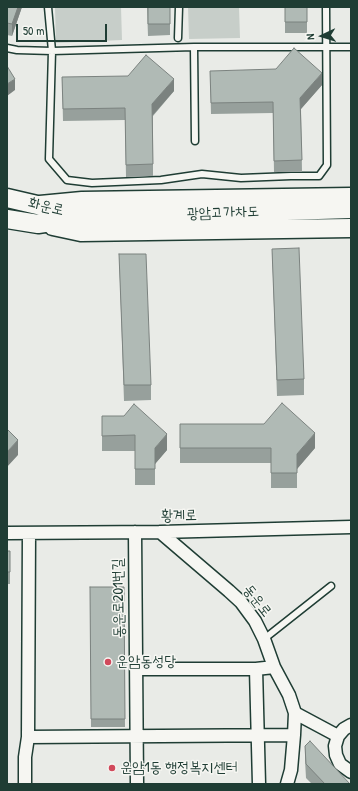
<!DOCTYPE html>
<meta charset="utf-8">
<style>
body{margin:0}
#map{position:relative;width:358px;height:791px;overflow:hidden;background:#e9ebe7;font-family:"Patrick Hand",sans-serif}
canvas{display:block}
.frame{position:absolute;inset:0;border:8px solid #1f3d34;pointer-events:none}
.north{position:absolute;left:302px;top:16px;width:40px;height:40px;-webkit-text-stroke:3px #f6f6f2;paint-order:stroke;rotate:266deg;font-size:11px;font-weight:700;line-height:16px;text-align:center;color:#1f3d34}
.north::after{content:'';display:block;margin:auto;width:14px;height:18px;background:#1f3d34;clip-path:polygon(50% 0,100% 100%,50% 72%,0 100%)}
.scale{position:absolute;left:16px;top:24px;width:91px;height:18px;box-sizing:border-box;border:2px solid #1f3d34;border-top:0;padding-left:5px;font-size:12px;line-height:14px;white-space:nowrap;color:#1f3d34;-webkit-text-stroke:3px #f6f6f2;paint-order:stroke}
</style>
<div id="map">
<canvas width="358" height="791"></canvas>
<div class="frame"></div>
<div class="north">N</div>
<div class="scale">50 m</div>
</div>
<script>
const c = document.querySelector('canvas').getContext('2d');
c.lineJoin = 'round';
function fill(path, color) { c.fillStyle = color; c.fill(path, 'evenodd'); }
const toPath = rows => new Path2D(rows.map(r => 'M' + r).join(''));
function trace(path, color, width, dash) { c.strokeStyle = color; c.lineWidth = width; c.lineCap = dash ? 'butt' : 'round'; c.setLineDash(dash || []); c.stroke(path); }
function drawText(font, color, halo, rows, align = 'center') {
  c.font = font + ' "Patrick Hand","Poor Story",sans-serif'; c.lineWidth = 3; c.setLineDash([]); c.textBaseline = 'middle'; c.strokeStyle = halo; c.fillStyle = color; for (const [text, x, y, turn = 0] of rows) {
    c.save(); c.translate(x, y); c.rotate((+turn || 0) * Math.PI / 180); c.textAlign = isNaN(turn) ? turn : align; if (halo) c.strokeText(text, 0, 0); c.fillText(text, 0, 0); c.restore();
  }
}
fill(toPath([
 [55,7,121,7,122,40,56,43],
 [188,7,239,7,240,38,189,39]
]), '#c7cec9');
const lane = toPath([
 [48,7,52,51,49,159,67,180,92,183,161,180,202,174,241,178,291,176,319,176,327,165,326,7],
 [178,38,179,7],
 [194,47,195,141],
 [7,48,17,50,52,51,194,47,351,47],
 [264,639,331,586]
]);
const street = toPath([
 [135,532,137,784],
 [160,532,229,591,241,602,255,621,264,639,274,667,289,695,295,713,294,735,291,770,287,784],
 [7,533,160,532,351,527],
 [136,669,256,669],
 [295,713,338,736],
 [351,725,344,729,338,736,335,746,336,755,340,764,351,772],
 [28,737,294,735],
 [25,784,25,757,28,737,29,533],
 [259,784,256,669,274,667]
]);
const secondary = toPath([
 [7,198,50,208],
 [40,205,82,201,351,197],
 [7,219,38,224,84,217,351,209],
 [53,226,81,232,351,228]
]);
trace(lane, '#1f3d34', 9);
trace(street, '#1f3d34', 15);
trace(secondary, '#1f3d34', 21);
trace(lane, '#f6f6f2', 6);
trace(street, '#f6f6f2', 12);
trace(secondary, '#f6f6f2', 18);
fill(toPath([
 [7,7,22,7,12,36,7,35],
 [147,7,170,7,170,35,148,36],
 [285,7,307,7,307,33,285,33],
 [210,71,322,85,301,109,302,172,274,172,273,113,211,114],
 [62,77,174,91,153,116,153,176,126,177,125,120,63,121],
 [272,249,304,379,304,395,277,396],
 [119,254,151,385,151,400,124,401],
 [102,416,167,450,155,464,155,485,135,485,135,451,102,451],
 [180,424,315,448,297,469,297,488,271,488,271,463,180,463],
 [7,551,10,572,10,584,7,584],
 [90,587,124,587,125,727,91,727],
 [305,746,350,784,312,784,306,778,305,760]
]), '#97a09c');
fill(toPath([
 [18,7,22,7,12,36,12,24],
 [322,73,322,85,300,110,300,98],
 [15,79,15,90,7,96,7,84],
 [174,79,174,91,152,116,152,104],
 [315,433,315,448,297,469,297,454],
 [167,434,167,450,155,464,155,448],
 [18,440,18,455,7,467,7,452]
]), '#7b827f');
const building = toPath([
 [7,7,18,7,12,24,7,23,7,7],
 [148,7,170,7,170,24,148,24,148,7],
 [285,7,307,7,307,22,285,22,285,7],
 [294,48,322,73,300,98,302,160,274,161,273,102,211,103,210,71,276,69,294,48],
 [146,55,174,79,152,104,153,164,126,165,125,108,63,109,62,77,128,76,146,55],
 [7,66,15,79,7,84,7,66],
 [299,248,304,379,277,380,272,249,299,248],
 [119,254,146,254,151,385,124,385,119,254],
 [282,403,315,433,297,454,297,473,271,473,271,448,180,448,180,424,264,424,282,403],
 [134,404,167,434,155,448,155,469,135,469,135,435,102,436,102,416,124,416,134,404],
 [7,429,18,440,7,452,7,429],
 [7,551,10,551,10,572,7,572,7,551],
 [90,587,124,587,125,719,91,719,90,587],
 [310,741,350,784,325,784,306,764,305,746,310,741]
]);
fill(building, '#b0bab5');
trace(building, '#7b827f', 1);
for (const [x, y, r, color] of [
 [108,662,4,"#d1495b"],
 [112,768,4,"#d1495b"]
]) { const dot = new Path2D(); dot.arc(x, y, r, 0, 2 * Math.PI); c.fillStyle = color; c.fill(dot); trace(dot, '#f6f6f2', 1.5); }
drawText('15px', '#1f3d34', '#f6f6f2', [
 ["화운로",46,207,13],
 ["광암고가차도",223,213,-2],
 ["황계로",179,516,-1],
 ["동운로201번길",119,598,-91],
 ["동운로",257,601,52]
]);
drawText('15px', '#1f3d34', '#f6f6f2', [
 ["운암동성당",116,662],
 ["운암1동 행정복지센터",120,768]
], 'left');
</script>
